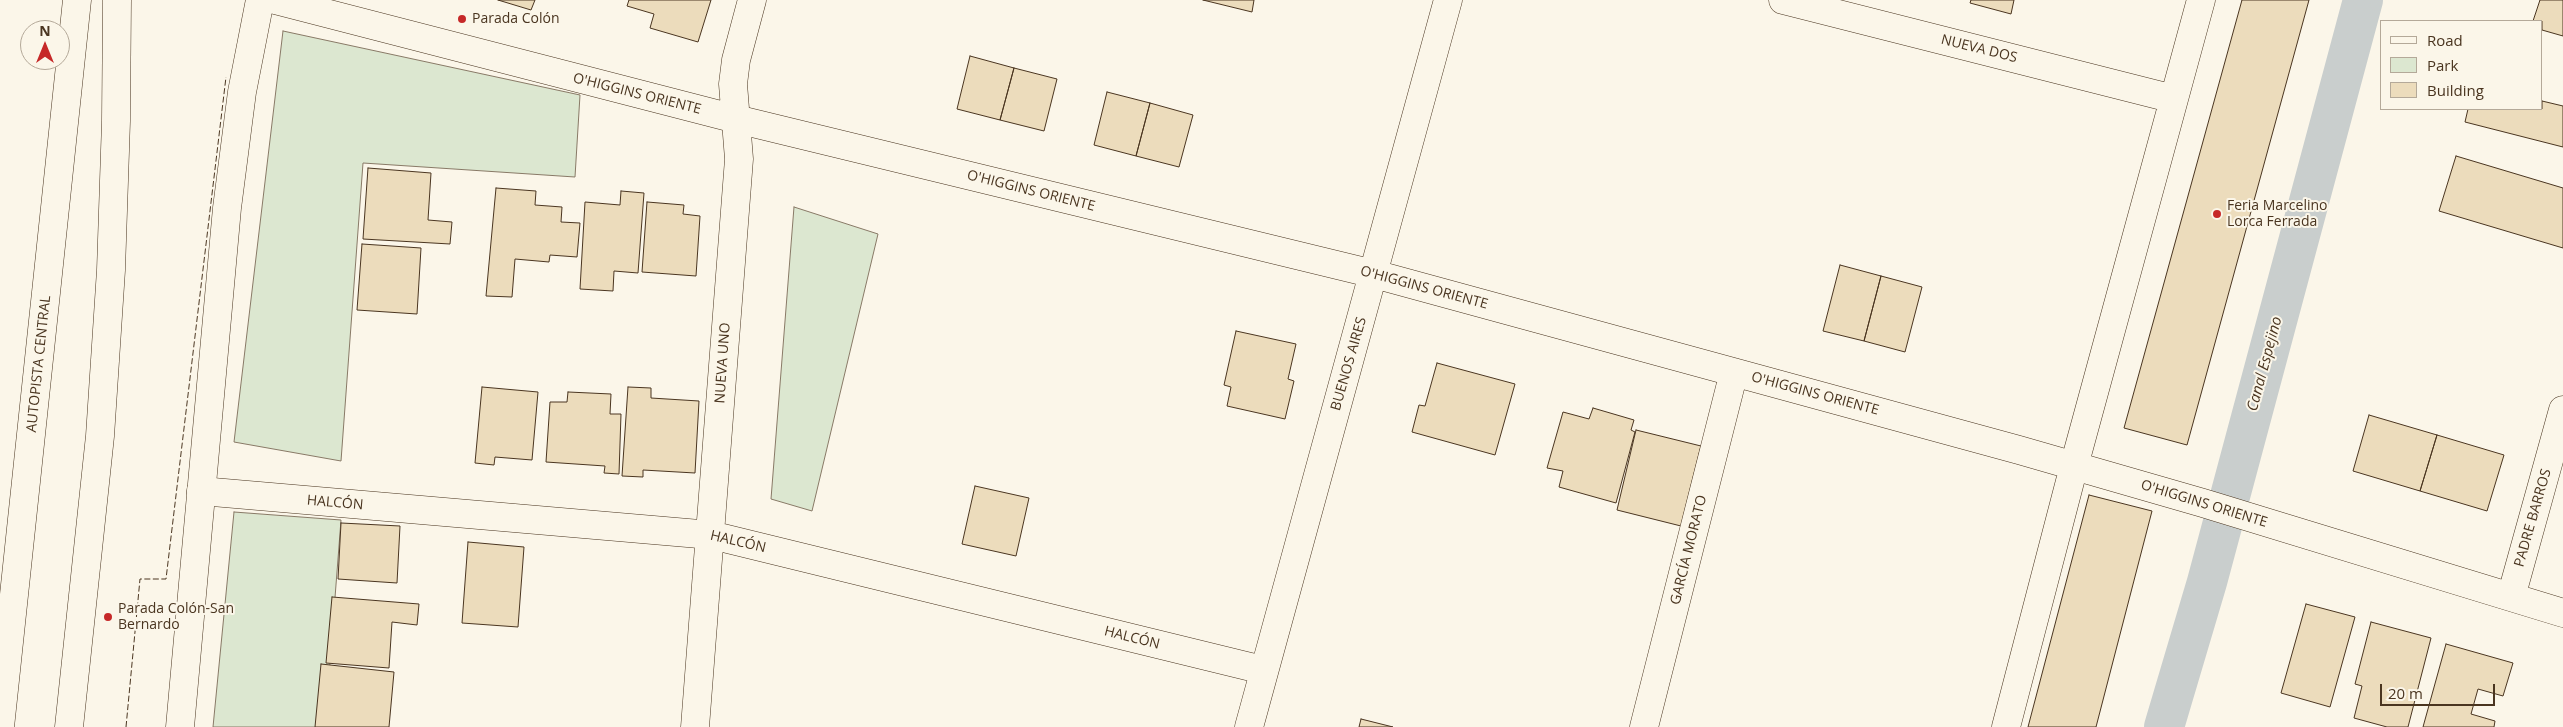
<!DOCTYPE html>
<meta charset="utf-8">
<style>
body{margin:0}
#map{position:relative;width:2563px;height:727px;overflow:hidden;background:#fbf6e9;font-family:"Open Sans",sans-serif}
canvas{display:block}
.legend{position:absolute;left:2380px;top:20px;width:162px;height:90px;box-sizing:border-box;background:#fbf6e9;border:1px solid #b4a999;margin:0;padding:6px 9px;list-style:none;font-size:15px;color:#4a3520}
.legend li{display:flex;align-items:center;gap:10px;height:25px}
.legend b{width:25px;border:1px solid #b4a999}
.north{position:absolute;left:20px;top:20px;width:50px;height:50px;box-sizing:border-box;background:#fbf6e9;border:1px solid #b4a999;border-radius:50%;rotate:0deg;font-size:14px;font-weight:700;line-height:20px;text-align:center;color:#4a3520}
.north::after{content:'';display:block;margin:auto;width:18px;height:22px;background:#c62828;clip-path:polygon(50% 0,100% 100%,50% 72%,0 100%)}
.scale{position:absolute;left:2380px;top:684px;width:115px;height:22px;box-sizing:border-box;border:2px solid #4a3520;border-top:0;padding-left:6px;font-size:15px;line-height:18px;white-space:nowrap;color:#4a3520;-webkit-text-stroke:4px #fbf6e9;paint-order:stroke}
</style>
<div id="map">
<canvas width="2563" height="727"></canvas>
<ul class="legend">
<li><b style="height:6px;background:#fbf6e9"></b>Road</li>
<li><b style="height:14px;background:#dce7d0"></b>Park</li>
<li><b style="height:14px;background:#ecdcbc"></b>Building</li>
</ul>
<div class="north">N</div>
<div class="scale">20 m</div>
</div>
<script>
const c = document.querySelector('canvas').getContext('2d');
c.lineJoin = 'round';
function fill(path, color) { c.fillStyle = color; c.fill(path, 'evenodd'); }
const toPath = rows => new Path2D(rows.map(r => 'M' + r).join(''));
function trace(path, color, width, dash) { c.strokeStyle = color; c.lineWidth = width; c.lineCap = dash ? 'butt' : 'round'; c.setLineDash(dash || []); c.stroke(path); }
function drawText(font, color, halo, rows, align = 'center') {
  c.font = font + ' "Open Sans",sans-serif'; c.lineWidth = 4; c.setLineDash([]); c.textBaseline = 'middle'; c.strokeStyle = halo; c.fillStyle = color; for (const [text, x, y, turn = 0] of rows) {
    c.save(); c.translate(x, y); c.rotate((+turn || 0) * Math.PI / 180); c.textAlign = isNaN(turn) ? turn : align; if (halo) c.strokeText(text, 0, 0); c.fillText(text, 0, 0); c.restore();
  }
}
const green = toPath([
 [283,31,580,95,575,177,363,163,341,461,234,442,283,31],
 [794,207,878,234,812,511,771,499,794,207],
 [234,512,341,520,325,727,213,727,234,512]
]);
fill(green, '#dce7d0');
trace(green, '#887966', 1);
trace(toPath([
 [2164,727,2207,582,2363,0]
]), '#c9cecd', 40);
const building = toPath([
 [498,0,535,0,531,10,498,0],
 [629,0,711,0,698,42,650,28,654,14,627,6,629,0],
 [1203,0,1254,0,1252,12,1203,0],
 [1971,0,2014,0,2011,14,1970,3,1971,0],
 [2242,0,2309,0,2187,445,2124,428,2242,0],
 [2540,0,2563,0,2563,36,2542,30,2542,21,2533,21,2540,0],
 [970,56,1014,68,1000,120,957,109,970,56],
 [1014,68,1057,79,1044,131,1000,120,1014,68],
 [1107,92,1150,103,1136,156,1094,145,1107,92],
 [2542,101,2563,106,2563,147,2465,122,2468,109,2542,109,2542,101],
 [1150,103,1193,115,1179,167,1136,156,1150,103],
 [2456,156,2563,188,2563,248,2439,211,2456,156],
 [368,168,431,173,428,220,452,222,450,244,363,239,368,168],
 [496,188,536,191,535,205,562,207,561,222,580,223,577,257,550,255,549,262,515,259,512,297,486,296,496,188],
 [621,191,644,193,638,273,614,271,613,291,580,289,585,202,620,205,621,191],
 [647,202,684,205,683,214,700,216,696,276,642,272,647,202],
 [362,244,421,248,417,314,357,310,362,244],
 [1840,265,1881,276,1864,341,1823,331,1840,265],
 [1881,276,1922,287,1905,352,1864,341,1881,276],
 [1236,331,1296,344,1288,379,1294,381,1285,419,1227,406,1231,387,1224,385,1236,331],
 [1437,363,1515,384,1495,455,1412,432,1419,405,1425,406,1437,363],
 [482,387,538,392,532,460,495,457,494,465,475,463,482,387],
 [628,387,651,388,651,398,699,401,695,473,643,470,643,477,622,476,628,387],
 [568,392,611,394,610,414,621,414,619,474,604,473,605,466,546,462,550,402,567,402,568,392],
 [1593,408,1634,420,1631,430,1635,432,1616,503,1559,487,1563,471,1547,468,1563,412,1589,419,1593,408],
 [2369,415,2437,435,2420,491,2353,471,2369,415],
 [1636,430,1701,446,1681,526,1617,510,1636,430],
 [2437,435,2504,455,2487,511,2420,491,2437,435],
 [975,486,1029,498,1016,556,962,544,975,486],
 [2089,495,2152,511,2096,727,2028,727,2089,495],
 [341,523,400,526,397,583,338,579,341,523],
 [468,542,524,547,518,627,462,623,468,542],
 [332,597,419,604,417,625,392,622,389,668,326,663,332,597],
 [2306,604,2355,617,2330,707,2281,693,2306,604],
 [2371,622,2431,638,2408,727,2387,727,2354,718,2362,686,2355,684,2371,622],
 [2446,644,2513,663,2503,696,2478,689,2471,714,2495,721,2494,727,2423,727,2446,644],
 [321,664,394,672,389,727,315,727,321,664],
 [1361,719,1393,727,1359,727,1361,719]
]);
fill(building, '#ecdcbc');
trace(building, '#4a3520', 1);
const minor = toPath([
 [275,0,736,119,1374,274,2019,450,2203,503,2563,613],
 [1783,0,2174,99],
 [201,491,711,535,1263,670],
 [2511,597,2563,410],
 [69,727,100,436,111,270,116,121,117,0],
 [695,727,739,159,733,84,736,60,752,0],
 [1249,727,1448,0],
 [1644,727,1734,372],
 [2006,727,2074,466,2201,0]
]);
const major = toPath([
 [180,727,227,208,242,92,260,0]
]);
const highway = toPath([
 [0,727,77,0]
]);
trace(minor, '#4a3520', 29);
trace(major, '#4a3520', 29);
trace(highway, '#4a3520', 29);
trace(minor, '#fbf6e9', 28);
trace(major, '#fbf6e9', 28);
trace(highway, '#fbf6e9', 28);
trace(toPath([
 [126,727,140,579,166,579,226,77]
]), '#4a3520', 1, [6, 2.5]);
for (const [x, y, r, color] of [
 [462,19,5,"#c62828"],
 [2217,214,5,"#c62828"],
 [108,617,5,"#c62828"]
]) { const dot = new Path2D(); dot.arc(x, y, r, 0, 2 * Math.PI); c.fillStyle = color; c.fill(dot); trace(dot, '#fbf6e9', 2); }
drawText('14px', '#4a3520', '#fbf6e9', [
 ["Parada Colón",472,19],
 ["Feria Marcelino",2227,206],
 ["Lorca Ferrada",2227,222],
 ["Parada Colón-San",118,609],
 ["Bernardo",118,625]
], 'left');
drawText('14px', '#4a3520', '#fbf6e9', [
 ["NUEVA DOS",1979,49,14],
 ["O'HIGGINS ORIENTE",637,94,14],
 ["O'HIGGINS ORIENTE",1031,191,14],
 ["O'HIGGINS ORIENTE",1424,288,15],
 ["NUEVA UNO",723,363,-86],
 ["AUTOPISTA CENTRAL",39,364,-84],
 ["BUENOS AIRES",1349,364,-74],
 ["O'HIGGINS ORIENTE",1815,394,15],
 ["HALCÓN",335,503,5],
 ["O'HIGGINS ORIENTE",2204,504,17],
 ["PADRE BARROS",2533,518,-74],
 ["HALCÓN",738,542,13],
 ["GARCÍA MORATO",1689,550,-76],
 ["HALCÓN",1132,638,14]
]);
drawText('italic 15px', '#4a3520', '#fbf6e9', [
 ["Canal Espejino",2265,364,-75]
]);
</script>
